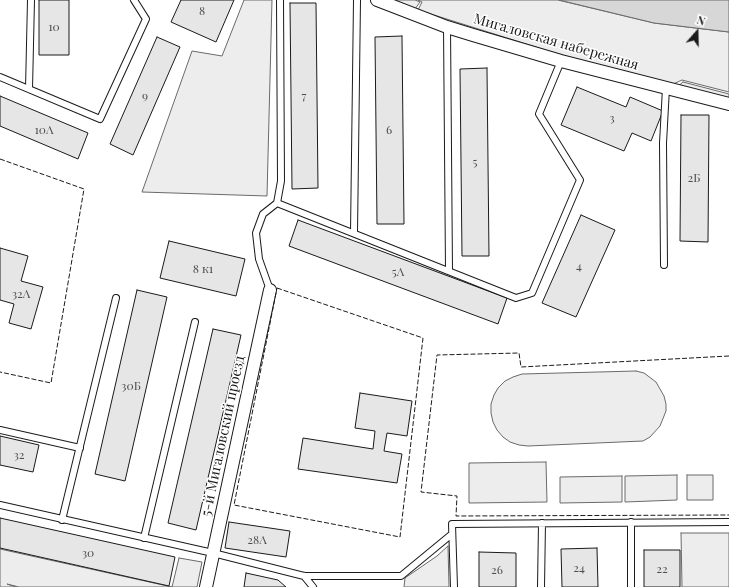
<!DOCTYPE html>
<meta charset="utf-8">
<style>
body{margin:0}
#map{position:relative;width:729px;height:587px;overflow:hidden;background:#fff;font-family:"Playfair Display",serif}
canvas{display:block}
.north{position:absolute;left:677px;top:12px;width:40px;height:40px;-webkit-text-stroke:3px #fff;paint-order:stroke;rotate:20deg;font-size:11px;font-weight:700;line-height:16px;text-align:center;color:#1a1a1a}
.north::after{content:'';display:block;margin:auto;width:14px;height:18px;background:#1a1a1a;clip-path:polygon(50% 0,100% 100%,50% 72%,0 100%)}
</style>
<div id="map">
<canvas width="729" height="587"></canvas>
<div class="north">N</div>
</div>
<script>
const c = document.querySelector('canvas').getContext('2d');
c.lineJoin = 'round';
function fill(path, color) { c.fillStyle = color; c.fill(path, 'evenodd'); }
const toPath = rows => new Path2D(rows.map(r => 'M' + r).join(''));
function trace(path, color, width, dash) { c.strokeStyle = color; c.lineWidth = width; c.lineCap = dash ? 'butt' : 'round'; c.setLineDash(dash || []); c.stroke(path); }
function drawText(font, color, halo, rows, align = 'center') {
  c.font = font + ' "Playfair Display",serif'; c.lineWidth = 3; c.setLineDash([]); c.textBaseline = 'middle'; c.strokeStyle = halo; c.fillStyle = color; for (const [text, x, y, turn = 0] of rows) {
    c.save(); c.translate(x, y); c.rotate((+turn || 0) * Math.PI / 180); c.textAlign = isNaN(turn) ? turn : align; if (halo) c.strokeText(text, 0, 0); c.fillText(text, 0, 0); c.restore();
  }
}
const built = toPath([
 [244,0,272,0,267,196,142,192,192,51,222,56,244,0],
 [390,0,415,0,420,2,415,9,390,0],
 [418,0,558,0,654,23,729,32,729,92,682,80,671,85,561,55,418,10,422,2,418,0],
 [683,82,729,94,729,102,676,88,683,82],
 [636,371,644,373,656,382,664,396,666,404,666,411,660,426,650,437,643,441,528,446,519,445,510,442,503,437,497,430,493,422,491,413,491,404,494,395,498,388,505,381,513,377,522,374,636,371],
 [546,462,547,502,469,503,469,463,546,462],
 [677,475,677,500,625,502,625,476,677,475],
 [687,475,713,475,713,500,687,500,687,475],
 [622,476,622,502,560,503,560,477,622,476],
 [681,533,729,533,729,587,682,587,681,533],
 [448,546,449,587,404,587,405,578,437,556,448,546],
 [0,549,172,587,19,587,7,584,16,587,0,587,0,549],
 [179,558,202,562,197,587,172,587,179,558]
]);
fill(built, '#ededed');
trace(built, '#6a6a6a', 1);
const water = toPath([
 [559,0,729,0,729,32,654,23,559,0]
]);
fill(water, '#d7d7d7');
trace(water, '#6a6a6a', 1);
const building = toPath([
 [39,0,69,0,69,55,39,55,39,0],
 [181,0,234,0,216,42,171,22,181,0],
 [290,3,316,3,318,188,292,189,290,3],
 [402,36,404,224,377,224,375,37,402,36],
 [157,37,180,47,133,155,110,144,157,37],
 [487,68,489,256,462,256,460,69,487,68],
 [577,87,626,107,630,97,663,111,651,141,632,133,624,151,561,125,577,87],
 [0,96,88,133,78,159,0,126,0,96],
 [681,115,709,115,708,242,680,241,681,115],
 [581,215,615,230,576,317,542,303,581,215],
 [298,220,507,298,498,324,289,246,298,220],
 [169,241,245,259,236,296,160,278,169,241],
 [0,248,28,256,21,281,43,287,31,329,9,323,14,304,0,300,0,248],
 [137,290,167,297,125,481,95,474,137,290],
 [213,329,241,335,196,530,168,523,213,329],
 [360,393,412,401,407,436,387,433,384,451,402,454,397,483,298,469,303,438,373,449,375,431,355,428,360,393],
 [0,436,39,445,33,472,0,465,0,436],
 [0,518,175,557,169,586,0,548,0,518],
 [229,522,290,531,286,557,225,548,229,522],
 [597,548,598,587,562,587,561,549,597,548],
 [644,550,680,550,680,587,644,587,644,550],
 [479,552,516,553,516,587,479,587,479,552],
 [246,573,278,580,286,587,244,587,246,573]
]);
fill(building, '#e6e6e6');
trace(building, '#1a1a1a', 1);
const service = toPath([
 [447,27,449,271],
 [0,77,100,119,146,19,134,0],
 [29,89,31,0],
 [277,203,516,298,532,293,580,180,539,114,561,61],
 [354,233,357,0],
 [664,265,663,143,666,88],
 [270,290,259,259,256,233,263,214,277,203,281,181,280,0],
 [0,430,80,448],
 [0,505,213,553,304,576,401,576,452,534],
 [62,520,116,298],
 [144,538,195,322],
 [304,576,313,587],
 [454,587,452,524,729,522],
 [541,587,542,523],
 [631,587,631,522]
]);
const minor = toPath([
 [377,0,447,27,473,35,561,61,729,104],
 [206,587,270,290]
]);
trace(service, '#1a1a1a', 8);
trace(minor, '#1a1a1a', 14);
trace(service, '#fff', 6);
trace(minor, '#fff', 12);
trace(toPath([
 [0,159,84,189,51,383,0,372],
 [277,288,423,338,400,537,234,505,277,288],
 [729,356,521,367,519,353,437,355,421,492,457,496,456,516,729,515]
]), '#1a1a1a', 1, [5, 2]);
drawText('12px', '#4d4d4d', null, [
 ["8",202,11],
 ["10",54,27],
 ["9",145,96],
 ["7",304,96],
 ["3",612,118],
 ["10А",44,130],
 ["6",389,130],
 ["5",475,162],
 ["2Б",694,178],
 ["4",579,266],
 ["8 к1",203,269],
 ["5А",398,272],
 ["32А",21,294],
 ["30Б",131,386],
 ["32",19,455],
 ["28А",257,540],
 ["30",88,553],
 ["24",579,568],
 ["22",662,569],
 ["26",497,570]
]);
drawText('14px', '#1a1a1a', '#fff', [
 ["Мигаловская набережная",556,42,16],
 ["5-й Мигаловский проезд",223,436,-78]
]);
</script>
